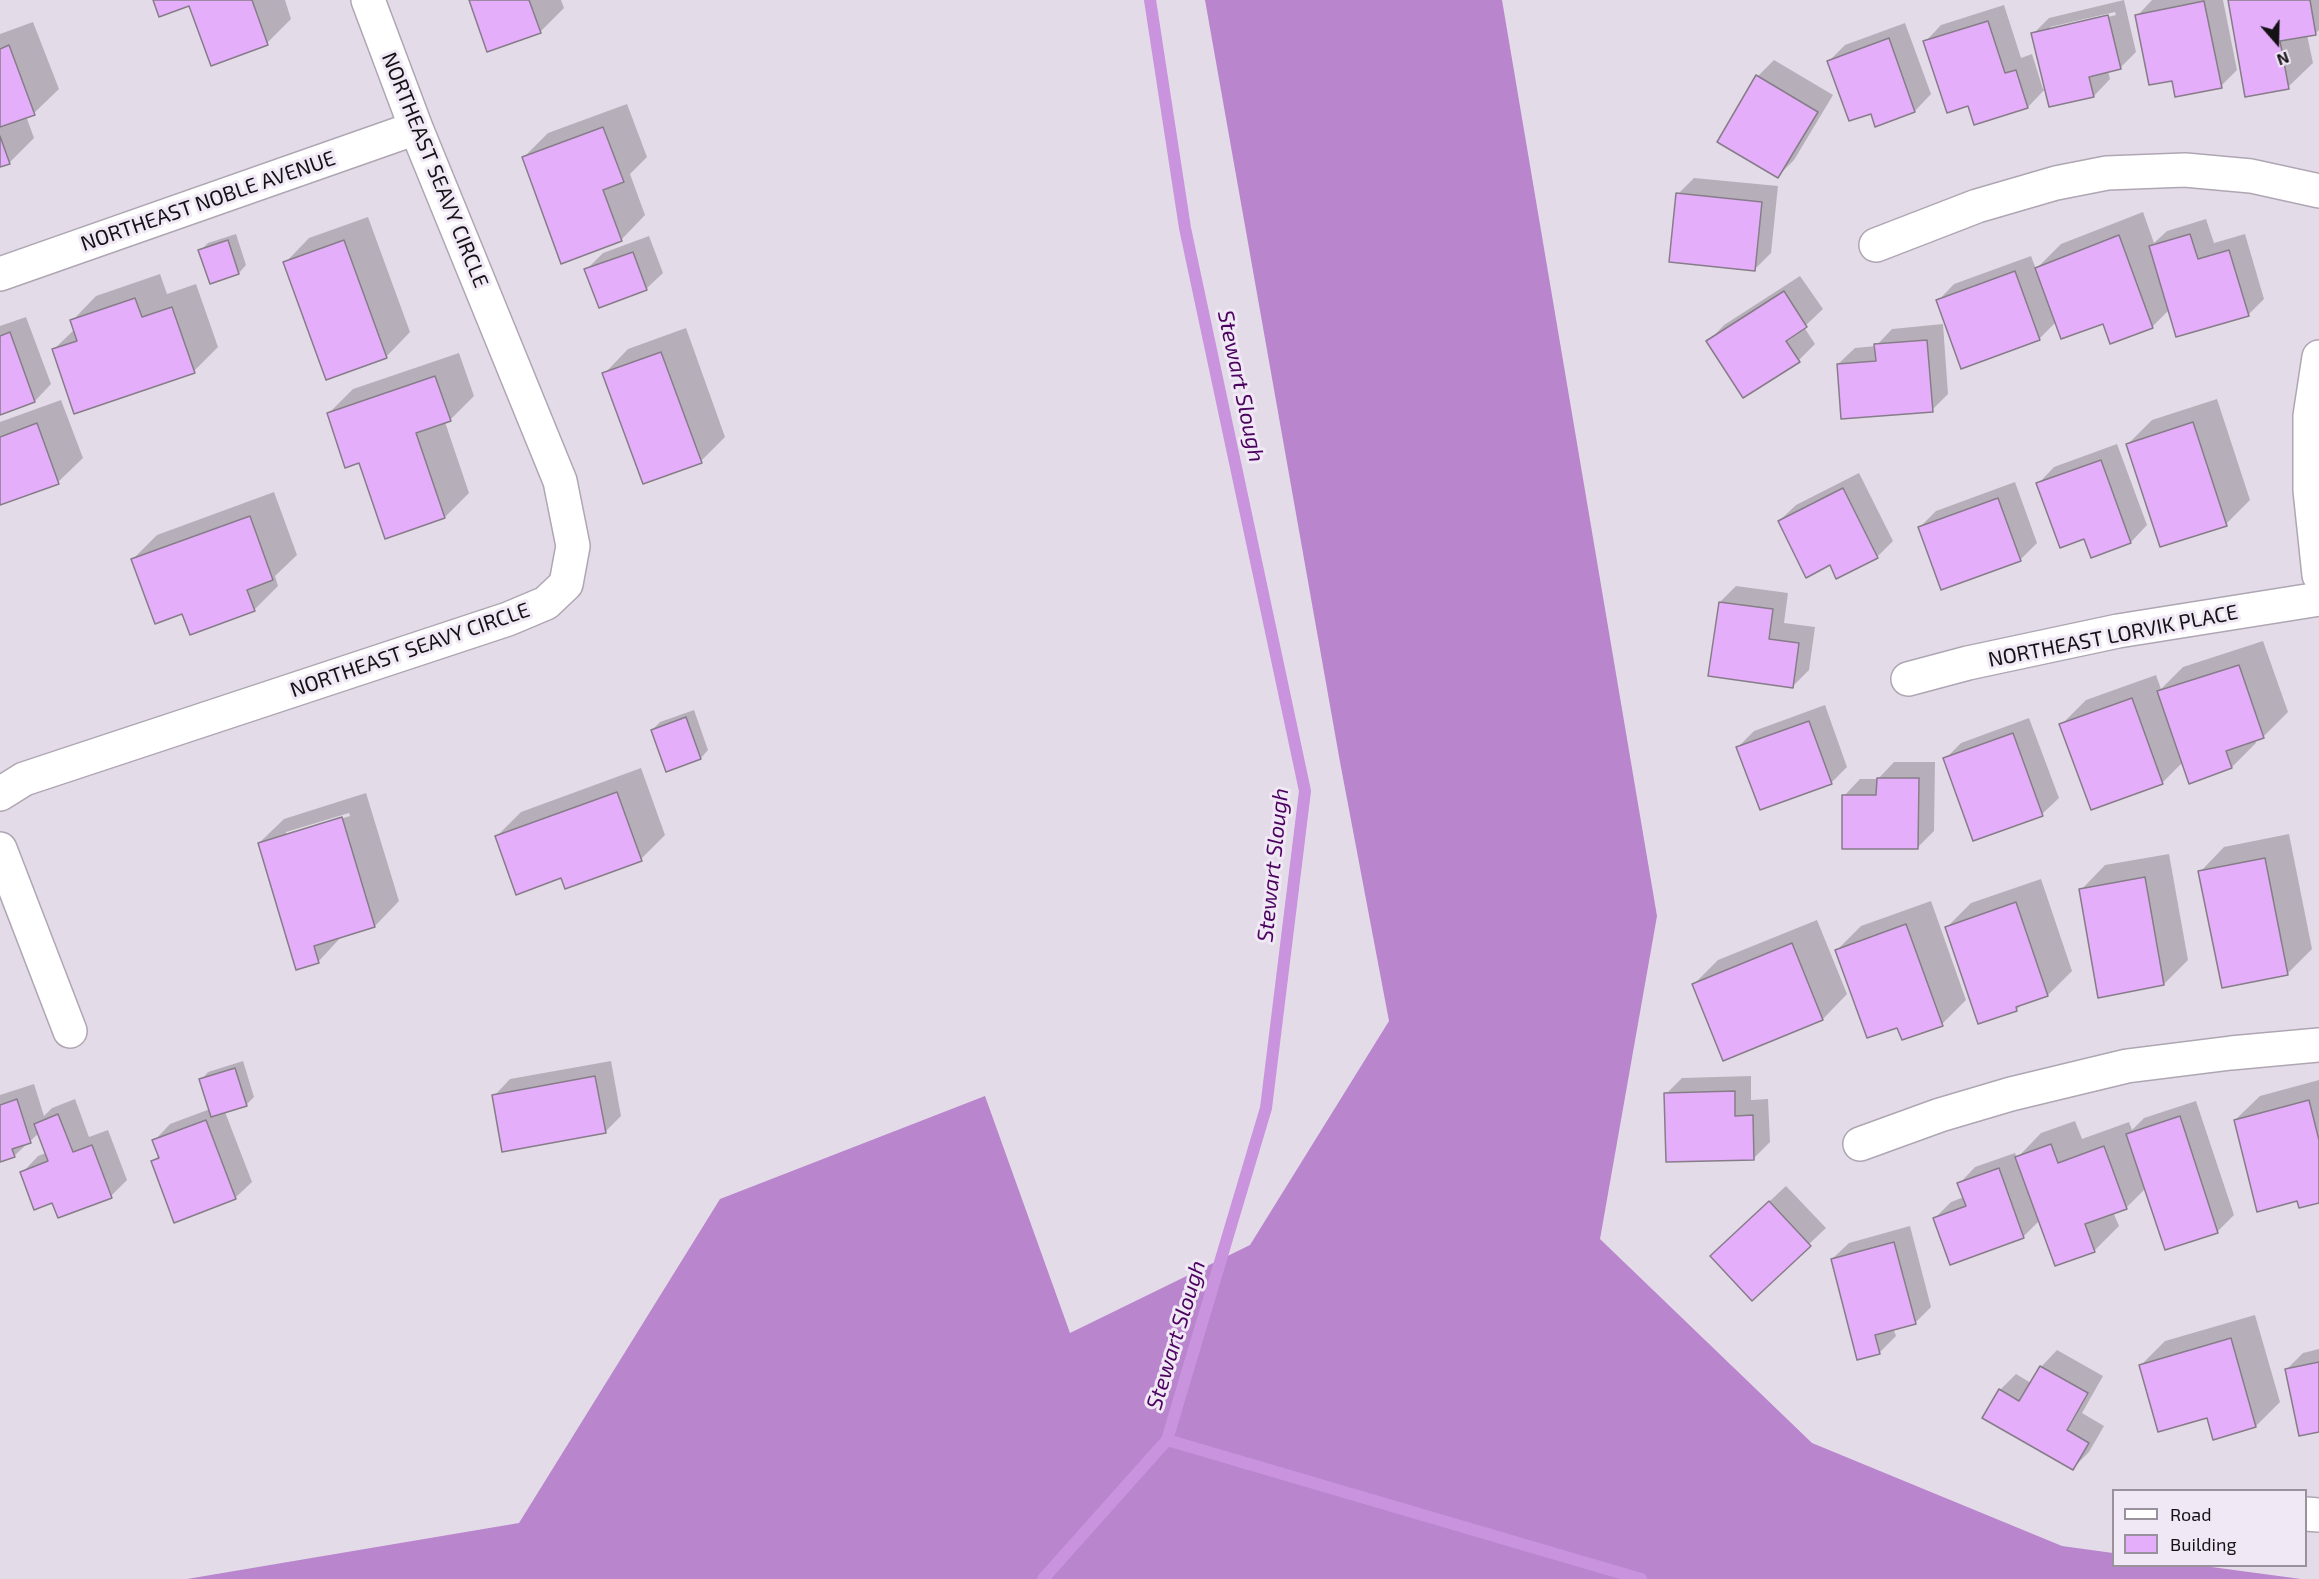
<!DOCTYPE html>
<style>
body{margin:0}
#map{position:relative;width:2319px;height:1579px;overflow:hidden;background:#e4dbe8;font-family:"Exo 2",sans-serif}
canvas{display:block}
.legend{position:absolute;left:2112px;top:1489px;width:195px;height:78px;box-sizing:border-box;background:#f1e8f5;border:2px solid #99929c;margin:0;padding:8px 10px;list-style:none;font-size:18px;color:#151216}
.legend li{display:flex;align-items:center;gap:12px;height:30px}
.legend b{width:30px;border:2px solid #99929c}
.north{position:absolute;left:2247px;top:12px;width:60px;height:60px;-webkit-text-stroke:4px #f1e8f5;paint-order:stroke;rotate:160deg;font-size:16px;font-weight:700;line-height:24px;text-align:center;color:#151216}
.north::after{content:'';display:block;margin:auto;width:21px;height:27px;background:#151216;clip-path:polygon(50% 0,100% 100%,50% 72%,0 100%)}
</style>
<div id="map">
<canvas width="2319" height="1579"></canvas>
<ul class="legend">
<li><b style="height:8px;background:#fff"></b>Road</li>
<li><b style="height:16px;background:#e5aefa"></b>Building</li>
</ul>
<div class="north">N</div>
</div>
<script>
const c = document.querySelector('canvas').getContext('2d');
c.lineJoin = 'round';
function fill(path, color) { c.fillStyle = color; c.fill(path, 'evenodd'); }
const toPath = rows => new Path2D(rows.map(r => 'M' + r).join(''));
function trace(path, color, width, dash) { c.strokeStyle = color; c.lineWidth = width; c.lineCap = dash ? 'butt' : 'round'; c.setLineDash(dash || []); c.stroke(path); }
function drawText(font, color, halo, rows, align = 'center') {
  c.font = font + ' "Exo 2",sans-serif'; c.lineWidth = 6; c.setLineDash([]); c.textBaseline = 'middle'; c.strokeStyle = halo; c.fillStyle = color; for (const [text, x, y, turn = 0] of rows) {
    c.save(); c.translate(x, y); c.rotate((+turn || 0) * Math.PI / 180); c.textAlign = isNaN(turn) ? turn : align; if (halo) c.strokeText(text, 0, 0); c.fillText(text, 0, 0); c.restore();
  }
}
fill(toPath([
 [1205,0,1502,0,1657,916,1600,1239,1812,1443,2062,1546,2113,1553,2114,1566,2204,1566,2301,1579,187,1579,519,1523,720,1199,985,1096,1070,1333,1250,1245,1389,1021,1340,762]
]), '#b985cd');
fill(toPath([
 [154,0,285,0,291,19,267,43,190,4],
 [470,0,561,0,564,8,540,32],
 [2124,0,2136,52,2120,68,2108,71,2110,79,2094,96,2046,88,2028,107,1975,124,1969,104,1925,42,1941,25,2004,5,2021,58,2032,54,2043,89,2046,88,2033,34,2049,18],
 [2115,12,2116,15,2050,31,2050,27],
 [2152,0,2223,0,2237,70,2221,86,2174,79,2137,16],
 [2229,0,2319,0,2319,30,2316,33,2307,35,2313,63,2288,87],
 [33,22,59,89,34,113,26,116,34,138,10,162,0,166,0,34],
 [1905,23,1931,94,1915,111,1876,125,1872,112,1829,61,1845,45],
 [1774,60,1833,95,1794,160,1778,176,1758,76],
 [627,104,647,157,630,174,645,215,621,240,523,158,548,133],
 [1694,178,1778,186,1771,253,1755,269,1678,194],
 [2143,212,2154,243,2167,231,2206,219,2214,243,2245,234,2264,299,2248,315,2169,310,2152,327,2104,322,2056,322,2039,339,1938,301,1954,284,2031,256,2036,269,2061,244],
 [368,217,410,332,386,357,285,263,309,238],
 [236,234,246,265,239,273,211,282,200,251,208,243],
 [649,236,663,273,646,289,586,270,603,253],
 [160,274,167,294,196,284,218,347,194,371,54,349,75,329,72,321,96,296],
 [1800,276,1823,309,1804,327,1815,344,1799,360,1743,396,1708,342,1724,325],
 [26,317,51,384,35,401,0,413,0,326],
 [1943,324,1948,394,1932,410,1838,364,1855,348,1876,346,1892,329],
 [686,328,725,437,701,461,604,374,628,349],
 [459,353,474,396,450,420,445,422,469,493,445,517,360,461,328,414,353,389],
 [2217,399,2250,500,2226,524,2128,444,2152,420],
 [61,400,83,458,58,482,0,504,0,422],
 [2117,444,2147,525,2131,542,2085,537,2038,484,2054,467],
 [1859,473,1893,541,1877,557,1830,563,1779,521,1796,505],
 [2015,482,2037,543,2021,559,1942,588,1919,528,1936,511],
 [274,492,297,555,275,576,278,586,254,610,183,612,133,559,157,535],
 [1736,586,1788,593,1784,623,1815,627,1809,670,1793,686,1720,602],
 [2263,641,2288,712,2263,737,2255,740,2256,743,2232,767,2183,762,2162,783,2061,725,2086,700,2156,675,2161,689,2183,667],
 [1825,705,1847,767,1831,783,1738,747,1754,731],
 [694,710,708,750,701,758,652,730,660,722],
 [2029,718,2059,798,2042,814,1945,759,1961,743],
 [1894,762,1935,762,1934,831,1917,848,1844,796,1860,779,1878,779],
 [641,768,665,835,641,859,562,876,497,836,521,812],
 [366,793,399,901,375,926,342,936,318,962,259,843,284,819],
 [349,813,350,816,286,835,286,832],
 [2289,834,2312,949,2288,973,2223,986,2200,872,2224,847],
 [2169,854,2188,960,2164,984,2081,890,2105,865],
 [2041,879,2072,971,2048,995,2022,1004,2016,1010,1947,927,1971,903],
 [1931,901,1966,1000,1942,1024,1898,1026,1837,950,1861,926],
 [1817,920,1847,994,1823,1019,1724,1059,1694,984,1718,960],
 [243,1061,254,1097,246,1105,225,1112,252,1182,235,1198,153,1162,159,1155,154,1141,170,1124,210,1109,201,1080,208,1072],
 [611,1061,621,1116,605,1132,494,1096,510,1079],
 [1751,1076,1751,1100,1768,1099,1770,1142,1753,1159,1666,1094,1682,1078],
 [2319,1080,2319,1202,2299,1199,2235,1120,2260,1096],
 [34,1084,44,1116,52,1108,75,1099,89,1137,108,1130,127,1180,111,1196,52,1201,22,1173,38,1156,46,1153,39,1133,14,1156,0,1161,0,1095],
 [2196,1101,2234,1215,2217,1232,2146,1188,2127,1207,2113,1212,2119,1226,2094,1251,2040,1220,2023,1237,1935,1218,1951,1202,1964,1197,1959,1184,1975,1167,2015,1153,2017,1158,2041,1133,2075,1121,2082,1139,2129,1122,2132,1130,2144,1118],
 [1786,1186,1826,1228,1752,1298,1728,1240],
 [1910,1226,1931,1307,1915,1323,1893,1328,1896,1336,1879,1353,1832,1259,1849,1243],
 [2255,1315,2280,1402,2256,1426,2209,1416,2141,1365,2165,1341],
 [2319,1349,2319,1431,2287,1369,2303,1353],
 [2057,1350,2103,1376,2082,1413,2104,1426,2089,1452,2072,1469,2000,1390,2016,1374,2031,1383,2041,1367]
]), '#0003');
trace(toPath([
 [1167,1440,1641,1579],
 [1043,1579,1167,1440,1266,1108,1305,791,1185,228,1150,0]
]), '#c993dd', 12);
const building = toPath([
 [153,0,252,0,268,45,211,66,189,6,159,17,153,0],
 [469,0,529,0,541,33,487,52,469,0],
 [2228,0,2310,0,2316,35,2280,41,2289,89,2245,97,2228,0],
 [2204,1,2222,88,2175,97,2172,81,2149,85,2135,15,2204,1],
 [2108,15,2121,69,2089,77,2094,97,2049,107,2031,33,2108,15],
 [1988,21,2005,73,2016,70,2028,108,1974,125,1968,106,1947,113,1923,41,1988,21],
 [1889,38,1915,112,1875,127,1871,114,1849,121,1827,61,1889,38],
 [9,45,35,115,0,127,0,49,9,45],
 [1756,75,1818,112,1778,178,1717,142,1756,75],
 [603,127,624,182,603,190,622,241,561,264,522,157,603,127],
 [0,136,10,164,0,167,0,136],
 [1676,193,1762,202,1755,271,1669,262,1676,193],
 [2190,234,2198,259,2229,250,2249,316,2176,337,2149,246,2190,234],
 [2119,235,2153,328,2110,344,2103,324,2061,339,2035,268,2119,235],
 [228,240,239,274,210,284,198,250,228,240],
 [344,240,387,358,326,380,283,262,344,240],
 [633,252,647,290,599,308,584,269,633,252],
 [2015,271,2040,340,1961,369,1936,300,2015,271],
 [1784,291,1807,327,1786,341,1800,362,1743,398,1706,341,1784,291],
 [135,298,142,317,172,307,195,373,74,414,52,349,77,341,70,320,135,298],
 [10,332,35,402,0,415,0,336,10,332],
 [1927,340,1933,412,1841,419,1837,364,1876,361,1874,344,1927,340],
 [661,352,702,463,643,484,602,373,661,352],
 [435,376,451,421,416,433,445,518,385,539,359,463,345,468,327,413,435,376],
 [2193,422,2227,526,2160,547,2126,444,2193,422],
 [37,423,59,484,0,505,0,437,37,423],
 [2101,460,2131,543,2091,558,2084,539,2060,548,2036,483,2101,460],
 [1843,488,1878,558,1836,579,1830,565,1806,578,1778,521,1843,488],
 [1998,498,2021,561,1941,590,1918,527,1998,498],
 [250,516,273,580,247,590,255,611,190,635,182,614,155,624,131,559,250,516],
 [1719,602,1773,609,1769,639,1799,643,1793,688,1708,676,1719,602],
 [2239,665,2264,738,2226,751,2232,768,2189,784,2157,691,2239,665],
 [2132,698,2163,784,2091,810,2059,724,2132,698],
 [686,717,701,759,666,772,651,730,686,717],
 [1809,721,1832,784,1760,810,1736,747,1809,721],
 [2013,733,2043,816,1973,841,1943,758,2013,733],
 [1877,778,1919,778,1918,849,1842,849,1842,795,1876,795,1877,778],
 [617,792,642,861,565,889,561,878,516,895,495,836,617,792],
 [342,817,375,927,314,946,319,963,296,970,258,843,342,817],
 [2265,858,2288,975,2222,988,2198,871,2265,858],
 [2145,877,2164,985,2098,998,2079,889,2145,877],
 [2016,902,2048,996,2016,1007,2017,1011,1978,1024,1945,927,2016,902],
 [1906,924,1943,1026,1902,1040,1897,1028,1867,1038,1835,950,1906,924],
 [1792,943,1823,1020,1723,1061,1692,984,1792,943],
 [235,1068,247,1106,211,1117,199,1079,235,1068],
 [595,1076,606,1133,502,1152,492,1095,595,1076],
 [1735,1091,1735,1116,1753,1115,1754,1160,1666,1162,1664,1093,1735,1091],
 [17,1099,31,1143,12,1149,15,1157,0,1162,0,1105,17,1099],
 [2309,1100,2319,1140,2319,1203,2299,1208,2297,1201,2257,1212,2234,1120,2309,1100],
 [58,1114,73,1152,92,1145,112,1198,58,1218,52,1203,34,1210,20,1172,48,1161,34,1124,58,1114],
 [2180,1116,2218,1233,2165,1250,2126,1134,2180,1116],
 [206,1120,236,1199,174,1223,151,1161,159,1158,152,1140,206,1120],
 [2051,1144,2058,1163,2104,1146,2127,1209,2085,1224,2095,1252,2055,1266,2015,1157,2051,1144],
 [1999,1168,2024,1238,1950,1265,1933,1218,1966,1206,1957,1183,1999,1168],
 [1769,1201,1811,1246,1752,1301,1710,1256,1769,1201],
 [1894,1242,1916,1324,1875,1335,1880,1354,1857,1360,1831,1259,1894,1242],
 [2231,1338,2256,1427,2213,1440,2207,1418,2158,1432,2139,1365,2231,1338],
 [2319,1362,2319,1432,2299,1436,2285,1369,2319,1362],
 [2040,1366,2088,1393,2067,1430,2089,1443,2073,1470,1982,1418,1999,1389,2019,1401,2040,1366]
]);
fill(building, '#e5aefa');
trace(building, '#867d89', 1.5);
const street = toPath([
 [1876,245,1977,206,2056,183,2107,173,2185,170,2251,176,2319,191],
 [0,274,416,128],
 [1908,679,1968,663,2118,631,2319,599],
 [0,794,24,779,508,619,546,603,566,584,573,546,560,481,416,128,368,0],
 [0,849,70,1031],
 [1860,1144,1940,1115,2011,1094,2127,1066,2231,1053,2319,1045],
 [2306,1514,2319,1515]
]);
const secondary = toPath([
 [2319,357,2310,416,2310,490,2319,575]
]);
trace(street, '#afa6b3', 36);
trace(secondary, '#afa6b3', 36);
trace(street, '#fff', 33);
trace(secondary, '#fff', 33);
drawText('21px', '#151216', '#f1e8f5', [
 ["NORTHEAST SEAVY CIRCLE",435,170,68],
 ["NORTHEAST NOBLE AVENUE",208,201,-19],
 ["NORTHEAST LORVIK PLACE",2113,636,-11],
 ["NORTHEAST SEAVY CIRCLE",410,650,-19]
]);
drawText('italic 22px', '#4c0360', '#f1e8f5', [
 ["Stewart Slough",1241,386,78],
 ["Stewart Slough",1273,865,-84],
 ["Stewart Slough",1176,1335,-73]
]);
</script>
